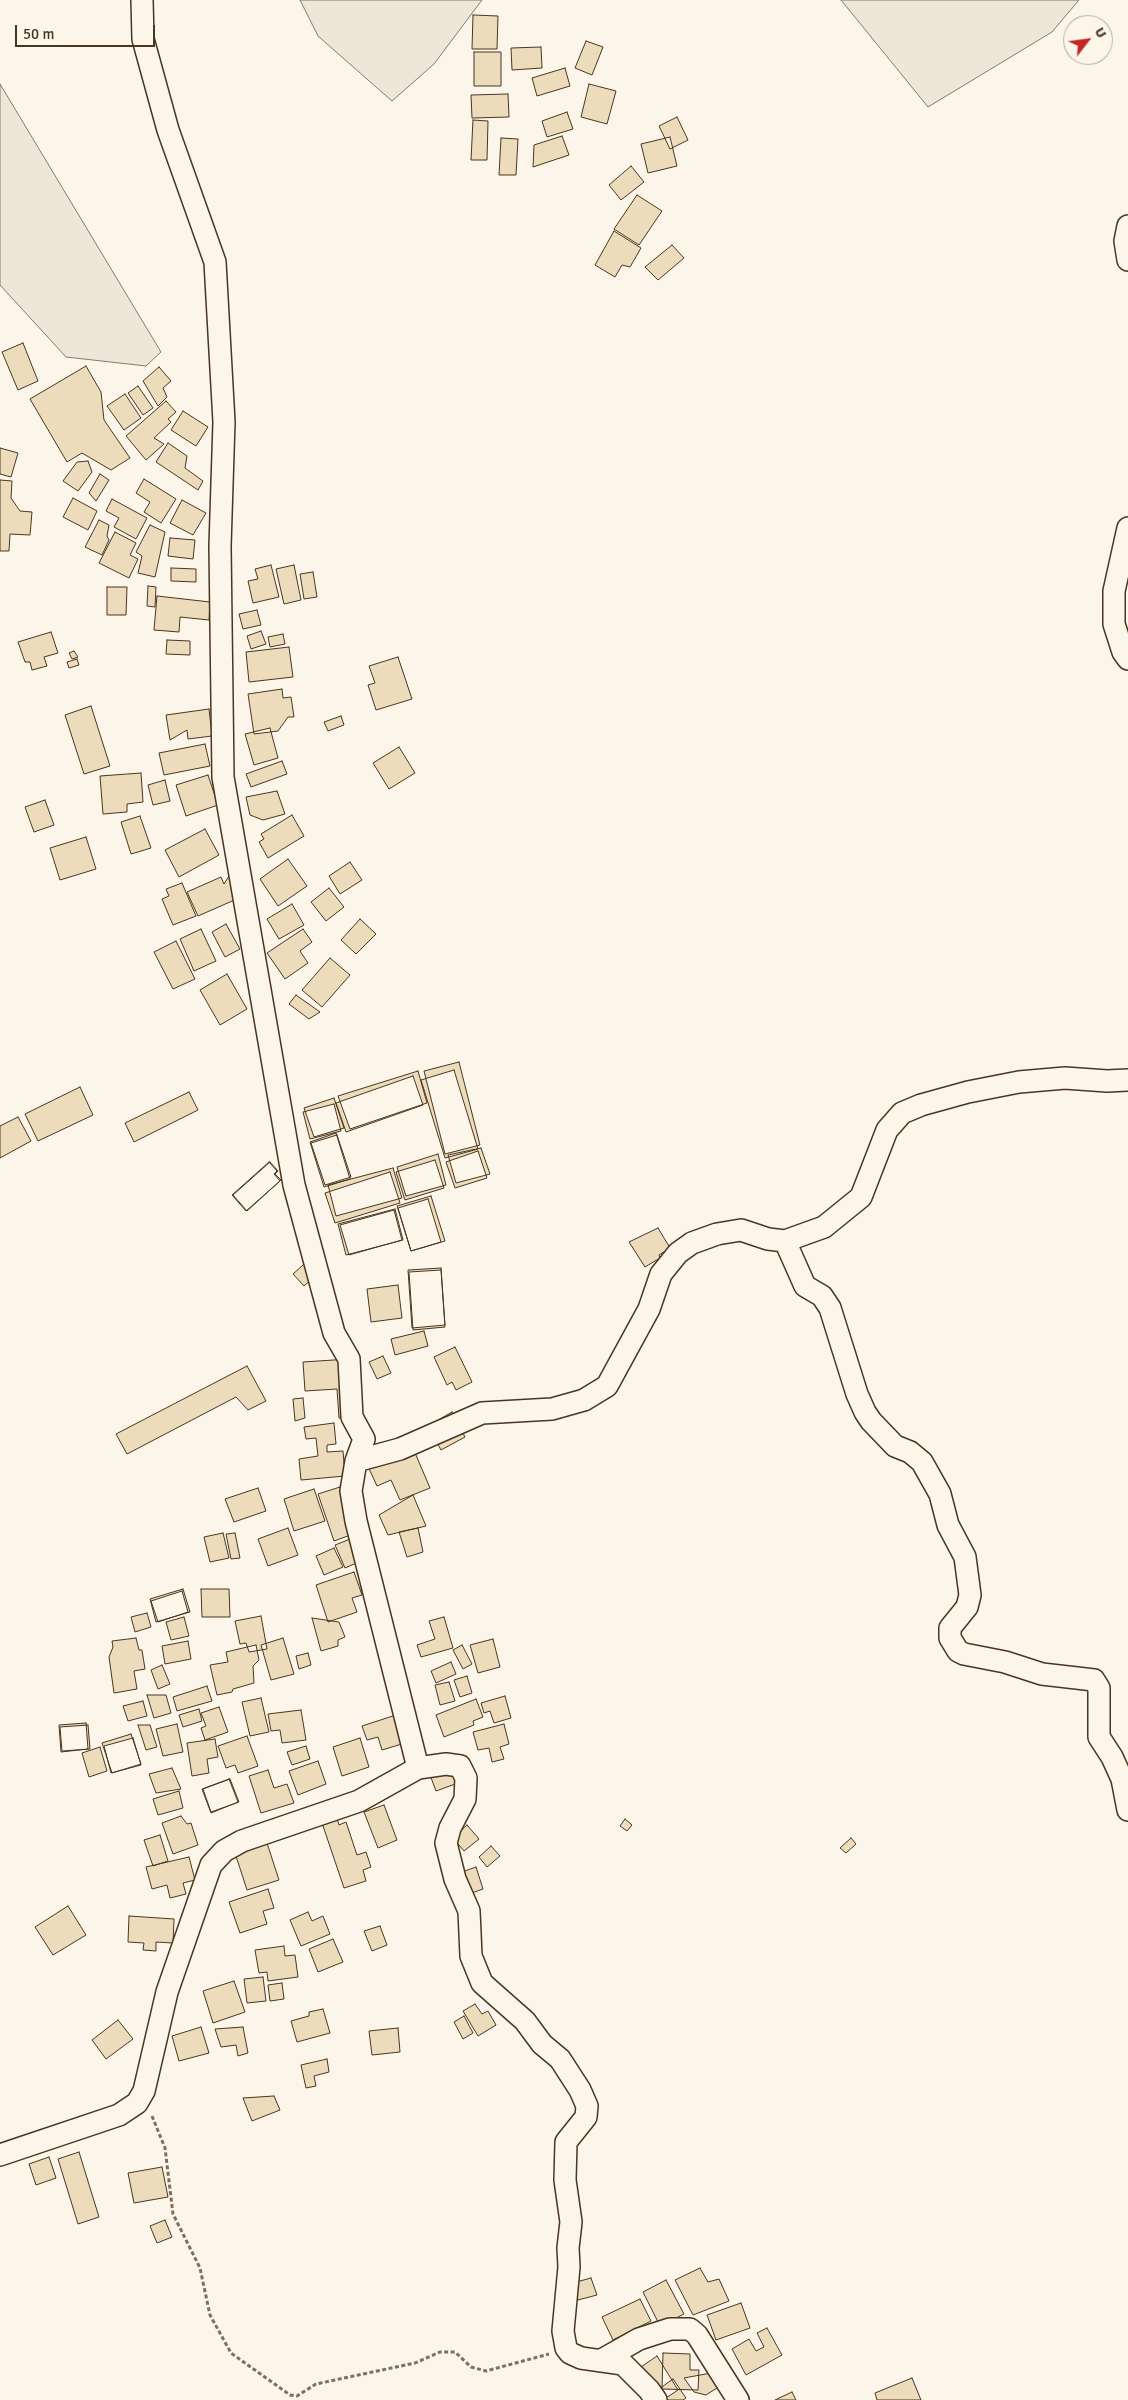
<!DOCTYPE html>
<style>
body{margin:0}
#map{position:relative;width:1128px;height:2400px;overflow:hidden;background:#fbf6e9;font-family:Signika,sans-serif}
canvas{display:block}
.north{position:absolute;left:1063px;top:15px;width:50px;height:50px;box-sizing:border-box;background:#fbf6e9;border:1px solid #b4a999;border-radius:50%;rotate:60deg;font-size:14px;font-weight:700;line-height:20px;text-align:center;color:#4a3520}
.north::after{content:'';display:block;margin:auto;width:18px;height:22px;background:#c62828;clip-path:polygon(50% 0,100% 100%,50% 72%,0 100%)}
.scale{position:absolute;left:15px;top:25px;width:140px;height:22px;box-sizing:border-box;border:2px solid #4a3520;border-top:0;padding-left:6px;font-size:15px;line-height:18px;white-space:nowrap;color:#4a3520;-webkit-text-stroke:4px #fbf6e9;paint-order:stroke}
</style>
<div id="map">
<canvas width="1128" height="2400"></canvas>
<div class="north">U</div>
<div class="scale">50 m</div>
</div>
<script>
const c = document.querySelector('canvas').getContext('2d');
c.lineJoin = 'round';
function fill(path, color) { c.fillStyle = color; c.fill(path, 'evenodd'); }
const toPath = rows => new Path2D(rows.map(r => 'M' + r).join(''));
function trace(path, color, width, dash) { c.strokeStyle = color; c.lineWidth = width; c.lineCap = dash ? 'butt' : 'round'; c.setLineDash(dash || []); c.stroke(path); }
const green = toPath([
 [300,0,482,0,434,64,392,101,318,36,300,0],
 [841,0,1079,0,1052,32,928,107,841,0],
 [0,84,161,352,146,366,66,357,0,285,0,84]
]);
fill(green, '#ede6d9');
trace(green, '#887966', 1);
const building = toPath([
 [473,15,498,16,497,49,472,49,473,15],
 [586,41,603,47,592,75,575,68,586,41],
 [541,47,542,68,512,70,511,48,541,47],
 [474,52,501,52,501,86,474,86,474,52],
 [565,68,570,86,537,96,532,78,565,68],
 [589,84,616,91,607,124,581,117,589,84],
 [508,94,509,117,472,118,471,95,508,94],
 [567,112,573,129,547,137,542,121,567,112],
 [677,117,688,140,670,149,659,126,677,117],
 [473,120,488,121,487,160,471,160,473,120],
 [562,136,569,155,533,167,534,145,562,136],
 [670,137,677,166,648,173,641,144,670,137],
 [501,138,518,139,516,175,499,175,501,138],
 [631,166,644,182,621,200,609,185,631,166],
 [637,195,662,211,639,245,614,229,637,195],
 [614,231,641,248,630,267,622,265,615,277,595,265,614,231],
 [672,245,684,258,658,280,645,267,672,245],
 [23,343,38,381,18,390,2,352,23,343],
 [86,366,101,392,104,420,130,458,111,470,82,453,67,462,30,399,86,366],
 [159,367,171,381,163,388,167,397,158,406,143,381,159,367],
 [138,386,153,408,143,415,128,393,138,386],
 [125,394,141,418,124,430,107,406,125,394],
 [166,401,176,412,168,419,171,422,154,438,164,444,146,460,126,436,166,401],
 [183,411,208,427,196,446,171,430,183,411],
 [168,443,187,456,185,468,203,481,198,490,156,462,168,443],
 [0,448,18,453,11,477,0,474,0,448],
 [88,461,92,472,78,491,63,481,77,462,88,461],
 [100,474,109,480,96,501,89,493,100,474],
 [144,479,176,499,161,523,144,512,150,502,136,493,144,479],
 [0,480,12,481,11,498,20,511,32,512,30,535,10,534,9,551,0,551,0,480],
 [73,498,97,511,88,530,63,517,73,498],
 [112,499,147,518,136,539,114,527,119,518,106,511,112,499],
 [182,500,206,513,193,535,170,523,182,500],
 [99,520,109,525,107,536,109,540,102,555,85,547,99,520],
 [150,525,165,532,155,577,138,573,142,556,136,552,150,525],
 [115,532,136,543,130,555,138,559,129,578,99,563,115,532],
 [170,538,195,540,193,559,168,556,170,538],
 [271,565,279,597,253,603,248,581,258,579,255,569,271,565],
 [294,565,301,600,284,604,276,569,294,565],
 [171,568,196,569,196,582,171,581,171,568],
 [313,572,317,597,304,599,300,574,313,572],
 [148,586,156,587,155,607,147,606,148,586],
 [107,587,127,587,126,615,107,615,107,587],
 [157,596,210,602,209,620,180,617,179,632,154,630,157,596],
 [257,610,261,625,243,629,239,614,257,610],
 [261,631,266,644,251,649,247,636,261,631],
 [51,632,58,653,44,657,47,666,32,670,30,662,25,662,18,642,51,632],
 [283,634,285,644,270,647,268,637,283,634],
 [167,640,190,641,190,655,166,654,167,640],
 [289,647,293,677,249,682,246,652,289,647],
 [74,651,78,657,72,659,69,653,74,651],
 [398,657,412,699,376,710,368,685,375,683,369,666,398,657],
 [77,659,79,665,69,668,67,662,77,659],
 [282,689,283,698,291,697,294,717,288,717,278,731,254,734,248,694,282,689],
 [91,706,110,766,84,774,65,715,91,706],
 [209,709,212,736,188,739,187,730,170,740,166,715,209,709],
 [341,716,344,725,328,731,324,722,341,716],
 [270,728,278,758,254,765,245,734,270,728],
 [205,744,210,766,164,775,159,753,205,744],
 [399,747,415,773,389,789,373,763,399,747],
 [282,761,287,774,251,787,246,774,282,761],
 [141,773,143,802,127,804,127,812,103,814,100,776,141,773],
 [208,775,218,805,186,816,176,785,208,775],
 [165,780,170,801,153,805,148,785,165,780],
 [277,791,285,814,263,820,250,815,246,797,277,791],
 [45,800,54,825,34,832,25,807,45,800],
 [292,815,304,836,268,858,259,842,264,839,261,834,292,815],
 [140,816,151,848,131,854,121,822,140,816],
 [205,829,219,855,179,877,165,850,205,829],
 [86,837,96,869,60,880,50,848,86,837],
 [288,859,307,886,278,906,260,879,288,859],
 [350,862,362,880,340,894,329,876,350,862],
 [229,876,239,898,198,916,187,892,221,877,224,884,229,876],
 [182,883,196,916,173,925,162,899,169,896,166,889,182,883],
 [329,888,344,907,326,921,311,902,329,888],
 [292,904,304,925,279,939,267,919,292,904],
 [360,919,376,934,356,954,341,940,360,919],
 [226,924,240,949,225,957,212,932,226,924],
 [201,929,216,961,194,971,180,939,201,929],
 [303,929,312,942,300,951,308,963,285,979,267,953,303,929],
 [176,941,195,979,173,989,154,952,176,941],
 [330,958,350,975,322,1007,302,990,330,958],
 [227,974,247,1009,220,1025,200,990,227,974],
 [296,995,320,1012,309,1019,289,1004,296,995],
 [459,1062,480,1145,445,1154,424,1071,459,1062],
 [454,1070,478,1149,445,1158,421,1080,454,1070],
 [418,1071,427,1103,350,1129,338,1096,418,1071],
 [413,1076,423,1105,346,1132,336,1103,413,1076],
 [80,1087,93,1115,38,1141,25,1114,80,1087],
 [189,1092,198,1110,134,1142,125,1123,189,1092],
 [334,1098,344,1128,314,1137,304,1108,334,1098],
 [334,1104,341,1131,310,1139,303,1112,334,1104],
 [18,1117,31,1141,0,1158,0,1126,18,1117],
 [336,1133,350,1179,324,1187,310,1142,336,1133],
 [337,1135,351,1177,325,1185,311,1143,337,1135],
 [481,1148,490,1174,456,1183,448,1155,481,1148],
 [478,1151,487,1178,455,1188,446,1162,478,1151],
 [438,1154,446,1185,406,1196,397,1167,438,1154],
 [435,1160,444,1188,405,1200,396,1172,435,1160],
 [269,1162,277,1171,274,1174,280,1181,246,1211,232,1195,269,1162],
 [270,1162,278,1171,275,1174,281,1180,247,1211,233,1195,270,1162],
 [393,1168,402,1198,336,1216,328,1185,393,1168],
 [390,1172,400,1203,335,1223,325,1193,390,1172],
 [431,1196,445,1241,411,1251,397,1206,431,1196],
 [428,1199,441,1242,411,1251,398,1208,428,1199],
 [395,1209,403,1240,346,1255,338,1224,395,1209],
 [394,1210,402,1240,349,1255,340,1225,394,1210],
 [658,1228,670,1248,659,1255,660,1258,645,1267,629,1242,658,1228],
 [313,1256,324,1268,304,1286,293,1274,313,1256],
 [441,1268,445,1325,412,1328,408,1270,441,1268],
 [441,1270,445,1327,413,1330,409,1272,441,1270],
 [398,1285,402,1318,371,1322,367,1289,398,1285],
 [424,1331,428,1346,395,1355,391,1339,424,1331],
 [455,1347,472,1382,456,1390,452,1382,447,1385,434,1357,455,1347],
 [383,1356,391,1373,377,1379,369,1362,383,1356],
 [349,1359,352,1417,339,1418,337,1389,305,1391,303,1362,349,1359],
 [247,1366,266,1401,248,1410,236,1397,127,1454,116,1434,247,1366],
 [303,1398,305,1418,295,1421,293,1399,303,1398],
 [452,1412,465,1437,441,1450,428,1426,452,1412],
 [334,1423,336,1444,327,1445,327,1452,343,1451,345,1476,301,1480,299,1459,318,1456,316,1438,306,1439,304,1427,334,1423],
 [410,1441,430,1488,400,1500,391,1480,377,1486,365,1460,410,1441],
 [340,1487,356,1533,334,1541,318,1494,340,1487],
 [258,1488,266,1511,234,1522,225,1499,258,1488],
 [314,1489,325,1521,294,1531,284,1499,314,1489],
 [413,1495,426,1526,388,1535,379,1515,413,1495],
 [288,1528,298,1555,268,1566,258,1539,288,1528],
 [418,1528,423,1552,407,1557,399,1532,418,1528],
 [223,1533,229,1558,210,1562,204,1537,223,1533],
 [235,1533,240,1558,231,1559,226,1534,235,1533],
 [358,1536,368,1558,345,1568,335,1545,358,1536],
 [334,1548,343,1567,324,1575,316,1556,334,1548],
 [354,1572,362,1595,352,1598,357,1612,328,1622,316,1585,354,1572],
 [183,1589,190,1612,156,1622,150,1599,183,1589],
 [201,1589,229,1589,230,1617,202,1617,201,1589],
 [182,1591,188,1612,158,1622,151,1601,182,1591],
 [147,1613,151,1627,135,1632,131,1617,147,1613],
 [261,1616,267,1649,249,1652,246,1643,240,1644,235,1621,261,1616],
 [184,1617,189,1636,171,1640,166,1622,184,1617],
 [444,1617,453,1648,421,1657,417,1645,435,1639,429,1621,444,1617],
 [312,1618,339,1622,345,1637,338,1640,338,1646,321,1651,312,1618],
 [136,1638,139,1650,142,1650,145,1669,134,1671,137,1689,114,1693,109,1657,113,1647,112,1641,136,1638],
 [283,1638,294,1674,271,1680,261,1645,283,1638],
 [493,1639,500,1667,478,1673,470,1645,493,1639],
 [188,1641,191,1659,165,1664,162,1646,188,1641],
 [256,1645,259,1660,253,1666,254,1683,233,1689,232,1692,217,1695,210,1665,228,1662,226,1652,256,1645],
 [462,1645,472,1664,463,1669,453,1650,462,1645],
 [308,1653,311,1665,299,1669,296,1656,308,1653],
 [451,1662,456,1674,436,1683,431,1671,451,1662],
 [162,1665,170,1684,158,1689,151,1670,162,1665],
 [467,1676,472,1693,460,1697,454,1680,467,1676],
 [449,1682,455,1701,440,1705,435,1685,449,1682],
 [207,1686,212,1701,177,1711,173,1697,207,1686],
 [147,1695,166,1695,171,1713,154,1718,147,1695],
 [505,1696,511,1718,494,1723,490,1711,484,1713,481,1703,505,1696],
 [261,1698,269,1732,250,1736,242,1702,261,1698],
 [476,1699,483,1717,473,1721,474,1725,444,1737,436,1715,476,1699],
 [143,1701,147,1716,128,1721,123,1706,143,1701],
 [219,1707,228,1732,205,1740,201,1728,206,1726,201,1713,219,1707],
 [199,1709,202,1721,183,1727,179,1715,199,1709],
 [301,1710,306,1740,282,1743,280,1730,271,1731,268,1714,301,1710],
 [396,1715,405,1743,382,1750,378,1737,367,1740,362,1726,396,1715],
 [86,1723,88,1749,61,1752,59,1725,86,1723],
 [177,1724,183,1752,163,1756,156,1729,177,1724],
 [504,1724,509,1744,500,1747,504,1759,492,1762,489,1748,478,1750,473,1732,504,1724],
 [88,1725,90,1749,62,1751,60,1727,88,1725],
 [138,1725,150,1725,157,1747,146,1750,138,1725],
 [131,1734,141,1764,112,1773,102,1743,131,1734],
 [247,1736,258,1766,238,1773,235,1765,226,1768,218,1746,247,1736],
 [133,1738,141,1765,111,1773,104,1746,133,1738],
 [360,1738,369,1767,342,1776,333,1747,360,1738],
 [215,1739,218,1757,207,1759,209,1773,192,1776,187,1743,215,1739],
 [306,1746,310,1759,292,1765,287,1752,306,1746],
 [100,1747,107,1771,89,1777,82,1753,100,1747],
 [449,1759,458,1783,436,1791,427,1767,449,1759],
 [318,1761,326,1784,298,1795,289,1771,318,1761],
 [172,1768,181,1789,156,1793,149,1774,172,1768],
 [268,1770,274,1788,287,1784,294,1803,261,1813,249,1776,268,1770],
 [229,1779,238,1802,211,1813,202,1789,229,1779],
 [230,1779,239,1802,211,1812,203,1789,230,1779],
 [179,1791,183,1808,158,1815,153,1799,179,1791],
 [384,1805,397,1840,378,1848,364,1812,384,1805],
 [335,1812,339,1825,346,1822,357,1855,366,1852,371,1867,363,1870,366,1881,344,1888,320,1817,335,1812],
 [181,1816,187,1824,191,1823,198,1845,173,1854,162,1823,181,1816],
 [625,1819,632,1825,627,1831,620,1826,625,1819],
 [467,1825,479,1839,464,1851,453,1838,467,1825],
 [160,1835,168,1861,153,1866,144,1840,160,1835],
 [851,1838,856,1844,846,1853,840,1848,851,1838],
 [267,1843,279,1880,247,1890,235,1853,267,1843],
 [491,1846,500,1856,487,1867,479,1857,491,1846],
 [189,1857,195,1880,183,1883,186,1894,170,1898,167,1885,152,1889,146,1867,189,1857],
 [476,1867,483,1889,469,1894,462,1872,476,1867],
 [268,1889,274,1908,263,1911,267,1924,240,1933,229,1902,268,1889],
 [68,1906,86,1935,53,1955,35,1927,68,1906],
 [308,1912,312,1921,323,1916,330,1934,301,1946,290,1920,308,1912],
 [129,1916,174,1919,173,1943,156,1942,156,1951,143,1950,144,1943,128,1942,129,1916],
 [380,1926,387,1945,372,1951,364,1931,380,1926],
 [333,1939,343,1962,318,1972,309,1949,333,1939],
 [284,1946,285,1956,295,1955,298,1977,268,1981,267,1972,259,1973,255,1950,284,1946],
 [263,1977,266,2001,247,2003,244,1979,263,1977],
 [234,1981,245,2012,213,2023,203,1991,234,1981],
 [282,1983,284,1999,270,2001,268,1985,282,1983],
 [475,2004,482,2014,488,2011,496,2025,478,2036,463,2011,475,2004],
 [323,2009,330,2033,297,2042,291,2021,309,2016,309,2012,323,2009],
 [464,2016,473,2033,463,2039,454,2022,464,2016],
 [118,2020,133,2039,106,2059,92,2040,118,2020],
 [201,2027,209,2053,179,2061,172,2036,201,2027],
 [243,2027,248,2053,238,2056,236,2045,221,2047,215,2029,243,2027],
 [398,2028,400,2052,372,2055,369,2031,398,2028],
 [327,2059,329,2072,314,2076,316,2086,306,2088,301,2065,327,2059],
 [274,2096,280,2110,252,2121,243,2098,274,2096],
 [79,2152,99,2217,78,2224,58,2159,79,2152],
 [49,2157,56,2178,36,2185,29,2164,49,2157],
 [162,2167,168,2197,134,2203,128,2173,162,2167],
 [165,2220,172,2237,157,2243,150,2226,165,2220],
 [700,2268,708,2282,719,2279,729,2301,693,2315,675,2280,700,2268],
 [591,2278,597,2295,574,2301,569,2284,591,2278],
 [666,2280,684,2314,660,2326,643,2292,666,2280],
 [640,2299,651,2321,613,2340,602,2317,640,2299],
 [741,2303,750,2328,716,2340,707,2315,741,2303],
 [767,2328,782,2355,746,2375,732,2349,749,2339,756,2351,764,2347,757,2333,767,2328],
 [663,2353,690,2354,690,2370,699,2370,698,2390,662,2389,663,2353],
 [657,2356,678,2390,663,2400,641,2367,657,2356],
 [711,2373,720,2386,706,2395,694,2392,684,2378,711,2373],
 [912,2378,921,2400,877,2400,875,2393,912,2378],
 [673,2379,686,2398,683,2400,667,2400,659,2389,673,2379],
 [792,2392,796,2400,775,2400,792,2392]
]);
fill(building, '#ecdcbc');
trace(building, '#4a3520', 1);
const minor = toPath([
 [142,0,143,39,168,130,215,262,224,422,220,546,223,777,294,1185,334,1333,349,1359,352,1417,364,1439,356,1461,351,1491,356,1521,418,1768,446,1764,460,1766,466,1778,465,1799,450,1828,446,1843,455,1879,469,1911,471,1956,482,1983,525,2021,542,2044,560,2059,580,2090,587,2106,586,2117,566,2142,565,2180,571,2222,568,2248,569,2267,563,2331,566,2348,570,2353,581,2358,623,2364,649,2390,656,2400],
 [1128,226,1125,241,1128,260],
 [1128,528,1114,591,1114,624,1123,652,1128,659],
 [785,1241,805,1286,822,1296,830,1308,857,1394,865,1412,871,1421,895,1446,910,1452,922,1462,940,1494,948,1525,965,1557,970,1595,967,1607,950,1628,950,1638,958,1651,964,1654,1005,1662,1042,1674,1094,1680,1099,1688,1099,1737,1112,1757,1122,1779,1128,1810],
 [356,1461,400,1449,482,1413,552,1409,584,1400,607,1386,649,1309,661,1274,678,1253,692,1243,717,1234,741,1230,768,1239,785,1241,824,1227,861,1197,887,1130,902,1113,921,1105,968,1092,1019,1082,1065,1078,1107,1081,1128,1080],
 [0,2155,119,2115,137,2103,144,2091,167,1992,211,1865,224,1851,242,1841,359,1801,418,1768],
 [600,2361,639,2339,670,2329,690,2329,697,2335,738,2400]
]);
trace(minor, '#4a3520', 24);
trace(toPath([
 [152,2116,165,2148,173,2214,200,2268,210,2315,231,2353,290,2395,297,2396,316,2384,415,2363,440,2352,455,2352,471,2367,486,2371,549,2354]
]), '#7f6f5c', 3, [4, 2.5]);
trace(minor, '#fbf6e9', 21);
</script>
